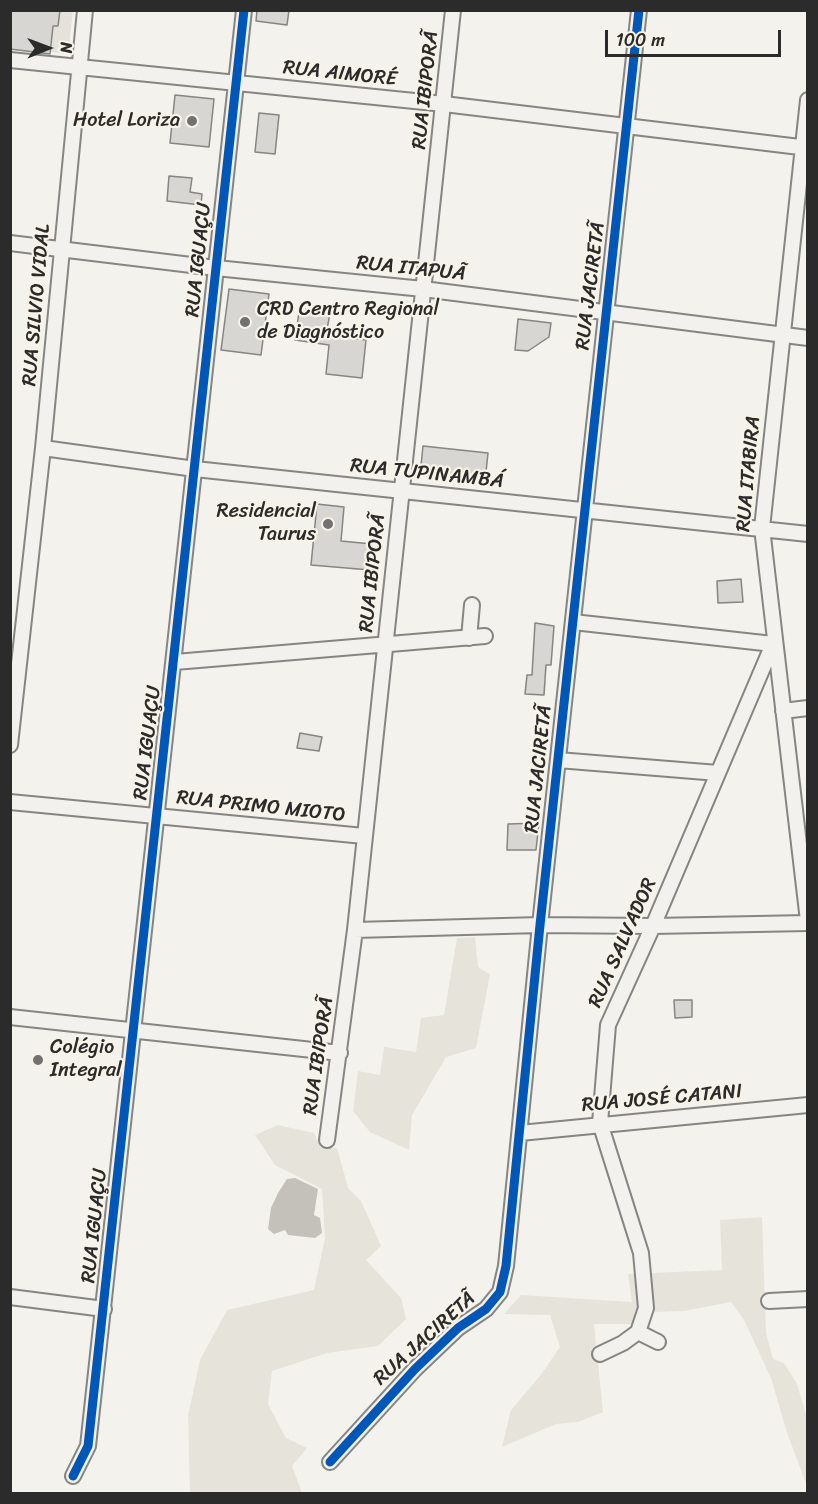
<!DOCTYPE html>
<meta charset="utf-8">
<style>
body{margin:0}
#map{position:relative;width:818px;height:1504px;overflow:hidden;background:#f4f2ec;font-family:Sriracha,sans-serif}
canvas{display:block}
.frame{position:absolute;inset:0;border:12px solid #2b2b2b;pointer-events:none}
.north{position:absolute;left:18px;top:18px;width:60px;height:60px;-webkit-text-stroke:4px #f7f3e8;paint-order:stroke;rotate:89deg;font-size:16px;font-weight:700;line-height:24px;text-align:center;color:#2b2b2b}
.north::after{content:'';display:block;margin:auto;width:21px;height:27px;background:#2b2b2b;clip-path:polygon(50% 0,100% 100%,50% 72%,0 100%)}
.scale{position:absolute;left:605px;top:30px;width:176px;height:27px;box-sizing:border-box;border:3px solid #2b2b2b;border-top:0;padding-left:8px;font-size:18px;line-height:21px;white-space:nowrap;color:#2b2b2b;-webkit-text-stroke:4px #f7f3e8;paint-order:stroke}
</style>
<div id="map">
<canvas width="818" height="1504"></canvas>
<div class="frame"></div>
<div class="north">N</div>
<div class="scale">100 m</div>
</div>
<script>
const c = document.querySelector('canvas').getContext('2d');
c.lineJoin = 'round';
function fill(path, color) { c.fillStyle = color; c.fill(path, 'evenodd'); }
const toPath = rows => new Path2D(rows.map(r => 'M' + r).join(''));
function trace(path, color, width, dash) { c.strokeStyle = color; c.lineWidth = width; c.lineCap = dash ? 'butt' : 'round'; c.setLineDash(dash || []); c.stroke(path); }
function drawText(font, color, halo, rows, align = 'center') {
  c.font = font + ' Sriracha,sans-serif'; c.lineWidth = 4.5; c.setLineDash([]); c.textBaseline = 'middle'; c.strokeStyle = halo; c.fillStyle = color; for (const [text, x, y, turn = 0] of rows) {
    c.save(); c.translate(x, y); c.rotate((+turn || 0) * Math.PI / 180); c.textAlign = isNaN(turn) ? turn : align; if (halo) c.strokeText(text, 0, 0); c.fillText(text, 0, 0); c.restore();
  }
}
fill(toPath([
 [11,11,73,11,68,54,11,47]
]), '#e5e2db');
fill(toPath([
 [475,937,478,967,490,974,476,1048,446,1057,412,1115,409,1150,370,1132,353,1111,358,1071,380,1075,384,1047,416,1052,421,1018,444,1015,457,938],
 [278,1125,314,1133,321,1148,337,1148,348,1188,361,1201,381,1246,366,1260,401,1298,406,1319,378,1346,327,1353,272,1371,268,1404,286,1438,307,1448,292,1466,302,1493,190,1493,188,1416,200,1360,227,1310,314,1290,325,1238,322,1189,275,1165,255,1135],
 [762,1217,766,1333,773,1359,784,1363,797,1384,807,1418,807,1486,787,1433,771,1378,744,1320,731,1302,684,1311,655,1312,633,1324,594,1324,603,1412,578,1422,556,1424,502,1447,511,1410,540,1376,560,1347,550,1315,504,1314,521,1295,632,1302,628,1274,722,1270,720,1220]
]), '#e6e3da');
fill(toPath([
 [295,1178,318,1189,314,1215,320,1218,322,1233,315,1238,288,1235,285,1230,274,1234,268,1229,271,1208,278,1193,287,1179]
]), '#c4c1ba');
const building = toPath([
 [10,10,60,10,58,26,53,26,50,54,10,49,10,10],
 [257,10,289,10,287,25,256,21,257,10],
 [175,95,214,99,209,147,170,143,175,95],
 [259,113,279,115,275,154,255,152,259,113],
 [169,176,192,178,190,192,202,194,201,205,167,201,169,176],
 [229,289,269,294,261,355,221,350,229,289],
 [306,309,330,313,326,335,366,340,362,378,326,374,329,345,295,340,299,312,305,313,306,309],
 [518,319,551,323,549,337,528,351,515,350,518,319],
 [423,446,488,453,485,482,420,475,423,446],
 [317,504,344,507,341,541,372,544,370,570,311,565,317,504],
 [741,579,743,602,718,603,717,581,741,579],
 [535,623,554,626,551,665,546,665,544,695,525,694,527,675,532,675,535,623],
 [300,733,322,737,319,751,297,748,300,733],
 [539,823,536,850,507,850,508,824,539,823],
 [674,1000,692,1000,692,1017,675,1018,674,1000]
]);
fill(building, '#d7d6d2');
trace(building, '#858582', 1.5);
const minor = toPath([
 [10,60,444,104,808,148],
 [808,100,762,528,808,921],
 [10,243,216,268,423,289,808,338],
 [43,448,195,469,808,534],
 [573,622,773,644,653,926,608,1025,600,1123,641,1253,646,1308,638,1332,623,1343,600,1354],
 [469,638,472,605],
 [175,662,485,636],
 [783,711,808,708],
 [10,745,43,448,85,10],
 [558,760,718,773],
 [10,802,364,836],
 [355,930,540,925,653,926,808,923],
 [10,1017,340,1053],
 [520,1133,808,1105],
 [327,1140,355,930,453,10],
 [10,1297,104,1309],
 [769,1301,808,1299],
 [638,1332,658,1342],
 [330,1462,415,1369,458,1328,486,1309,500,1292,506,1266,540,925,639,10],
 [73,1476,88,1446,244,10]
]);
trace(minor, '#858582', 18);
trace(minor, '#f2f1ed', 14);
trace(toPath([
 [330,1462,415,1369,458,1328,486,1309,500,1292,506,1266,540,925,639,10],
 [73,1476,88,1446,244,10]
]), '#0057b8', 9);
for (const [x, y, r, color] of [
 [192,121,6,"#71716f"],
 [245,322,6,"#71716f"],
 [328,524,6,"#71716f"],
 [38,1060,6,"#71716f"]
]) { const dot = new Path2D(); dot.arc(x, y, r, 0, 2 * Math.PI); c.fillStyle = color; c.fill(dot); trace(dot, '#f7f3e8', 2); }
drawText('20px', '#2b2b2b', '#f7f3e8', [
 ["RUA AIMORÉ",340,74,6],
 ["RUA IBIPORÃ",426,90,-84],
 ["RUA IGUAÇU",199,260,-84],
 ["RUA ITAPUÃ",411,269,6],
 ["RUA JACIRETÃ",591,286,-83],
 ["RUA SILVIO VIDAL",37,305,-85],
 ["RUA TUPINAMBÁ",427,474,6],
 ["RUA ITABIRA",749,474,-85],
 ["RUA IBIPORÃ",373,573,-84],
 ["RUA IGUAÇU",148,743,-83],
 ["RUA JACIRETÃ",539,769,-84],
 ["RUA PRIMO MIOTO",261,807,6],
 ["RUA SALVADOR",623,943,-66],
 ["RUA IBIPORÃ",319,1056,-82],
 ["RUA JOSÉ CATANI",662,1099,-5],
 ["RUA IGUAÇU",95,1226,-84],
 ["RUA JACIRETÃ",425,1339,-42]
]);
drawText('20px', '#2b2b2b', '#f7f3e8', [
 ["Hotel Loriza",180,121],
 ["CRD Centro Regional",257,310,"left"],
 ["de Diagnóstico",257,333,"left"],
 ["Residencial",316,512],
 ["Taurus",316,535],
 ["Colégio",50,1048,"left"],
 ["Integral",50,1071,"left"]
], 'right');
</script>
